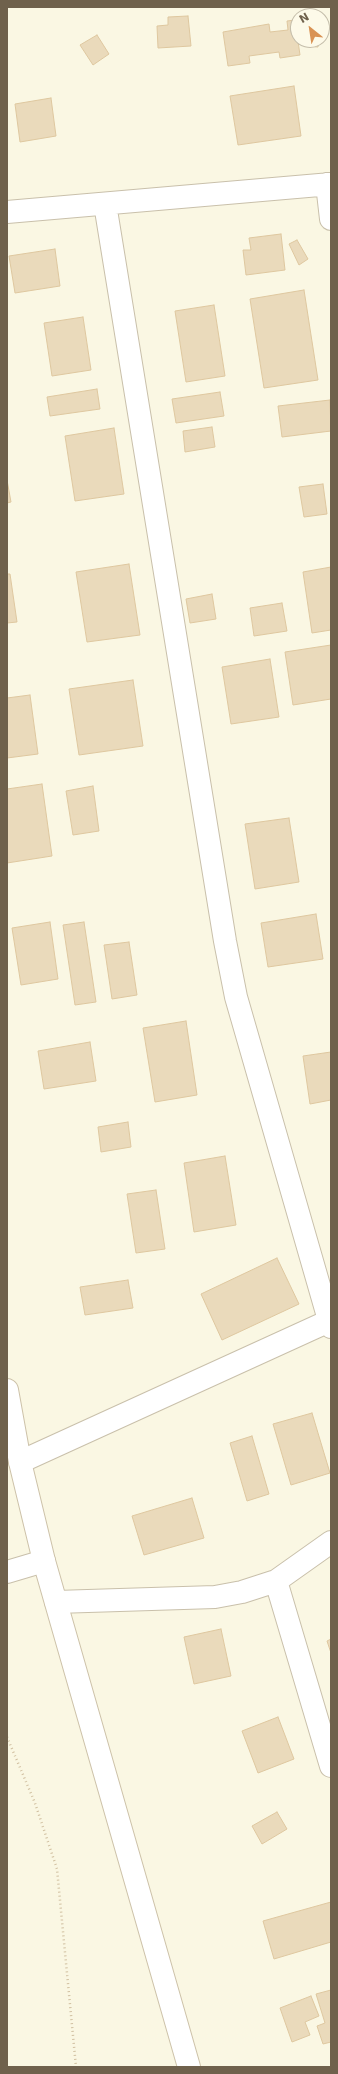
<!DOCTYPE html>
<style>
body{margin:0}
#map{position:relative;width:338px;height:2074px;overflow:hidden;background:#faf7e3;font-family:"DejaVu Sans",sans-serif}
canvas{display:block}
.frame{position:absolute;inset:0;border:8px solid #6f614c;pointer-events:none}
.north{position:absolute;left:290px;top:8px;width:40px;height:40px;box-sizing:border-box;background:#fdfae9;border:1px solid #c4bdaa;border-radius:50%;rotate:330deg;font-size:11px;font-weight:700;line-height:16px;text-align:center;color:#6f614c}
.north::after{content:'';display:block;margin:auto;width:14px;height:18px;background:#d99253;clip-path:polygon(50% 0,100% 100%,50% 72%,0 100%)}
</style>
<div id="map">
<canvas width="338" height="2074"></canvas>
<div class="frame"></div>
<div class="north">N</div>
</div>
<script>
const c = document.querySelector('canvas').getContext('2d');
c.lineJoin = 'round';
function fill(path, color) { c.fillStyle = color; c.fill(path, 'evenodd'); }
const toPath = rows => new Path2D(rows.map(r => 'M' + r).join(''));
function trace(path, color, width, dash) { c.strokeStyle = color; c.lineWidth = width; c.lineCap = dash ? 'butt' : 'round'; c.setLineDash(dash || []); c.stroke(path); }
const building = toPath([
 [188,16,191,46,158,48,157,26,168,25,168,17,188,16],
 [295,20,300,55,280,58,279,52,249,56,250,63,228,66,223,32,269,24,270,32,288,30,287,21,295,20],
 [97,35,109,54,93,65,80,45,97,35],
 [305,40,319,40,318,47,304,46,305,40],
 [294,86,301,136,238,145,230,96,294,86],
 [51,98,56,136,20,142,15,104,51,98],
 [281,234,285,270,246,275,243,250,251,250,249,238,281,234],
 [297,240,308,259,299,265,289,244,297,240],
 [55,249,60,286,15,293,9,256,55,249],
 [304,290,318,380,264,388,250,299,304,290],
 [214,305,225,376,186,382,175,311,214,305],
 [83,317,91,370,52,376,44,323,83,317],
 [97,389,100,409,50,416,47,397,97,389],
 [220,392,224,416,176,423,172,399,220,392],
 [330,400,331,431,282,437,278,406,330,400],
 [212,427,215,447,185,452,183,431,212,427],
 [114,428,124,494,75,501,65,436,114,428],
 [7,480,11,502,7,503,7,480],
 [323,484,327,514,304,517,299,487,323,484],
 [129,564,140,635,87,642,76,572,129,564],
 [331,567,331,630,312,633,303,572,331,567],
 [7,574,10,574,17,622,7,623,7,574],
 [212,594,216,619,190,623,186,599,212,594],
 [282,603,287,631,254,636,250,608,282,603],
 [331,645,331,699,293,705,285,652,331,645],
 [270,659,279,717,231,724,222,667,270,659],
 [133,680,143,746,79,755,69,689,133,680],
 [30,695,38,754,7,758,7,698,30,695],
 [42,784,52,856,7,863,7,789,42,784],
 [93,786,99,831,73,835,66,791,93,786],
 [289,818,299,882,255,889,245,824,289,818],
 [316,914,323,959,268,967,261,923,316,914],
 [50,922,58,979,21,985,12,928,50,922],
 [84,922,96,1002,75,1005,63,925,84,922],
 [129,942,137,995,112,999,104,945,129,942],
 [186,1021,197,1095,155,1102,143,1028,186,1021],
 [90,1042,96,1081,44,1089,38,1051,90,1042],
 [331,1052,331,1100,310,1104,303,1056,331,1052],
 [128,1122,131,1147,101,1152,98,1127,128,1122],
 [225,1156,236,1225,194,1232,184,1163,225,1156],
 [156,1190,165,1249,136,1253,127,1194,156,1190],
 [277,1258,299,1304,222,1340,201,1294,277,1258],
 [128,1280,133,1308,85,1315,80,1287,128,1280],
 [312,1413,330,1473,291,1485,273,1424,312,1413],
 [252,1436,269,1494,247,1501,230,1443,252,1436],
 [192,1498,204,1538,144,1555,132,1516,192,1498],
 [221,1629,231,1676,194,1684,184,1637,221,1629],
 [331,1639,331,1653,327,1641,331,1639],
 [278,1717,294,1759,258,1773,242,1731,278,1717],
 [277,1812,287,1829,262,1844,252,1826,277,1812],
 [331,1902,331,1942,274,1959,263,1921,331,1902],
 [331,1990,331,2042,323,2044,317,2026,325,2023,316,1994,331,1990],
 [311,1996,319,2016,305,2022,310,2035,292,2042,280,2008,311,1996]
]);
fill(building, '#eadabb');
trace(building, '#dec79f', 1);
const street = toPath([
 [327,184,331,219],
 [105,204,225,941,236,997,331,1327],
 [7,212,331,184],
 [20,1462,329,1321],
 [7,1572,44,1561],
 [276,1581,331,1766],
 [56,1602,215,1597,242,1592,276,1581,331,1542]
]);
const secondary = toPath([
 [7,1390,20,1462,44,1561,189,2067]
]);
trace(street, '#c9c0ab', 24);
trace(secondary, '#cdc2a9', 24);
trace(toPath([
 [7,1737,35,1803,57,1869,76,2067]
]), '#d1c0a1', 2.5, [1, 3]);
trace(street, '#fff', 22);
trace(secondary, '#fff', 22);
</script>
